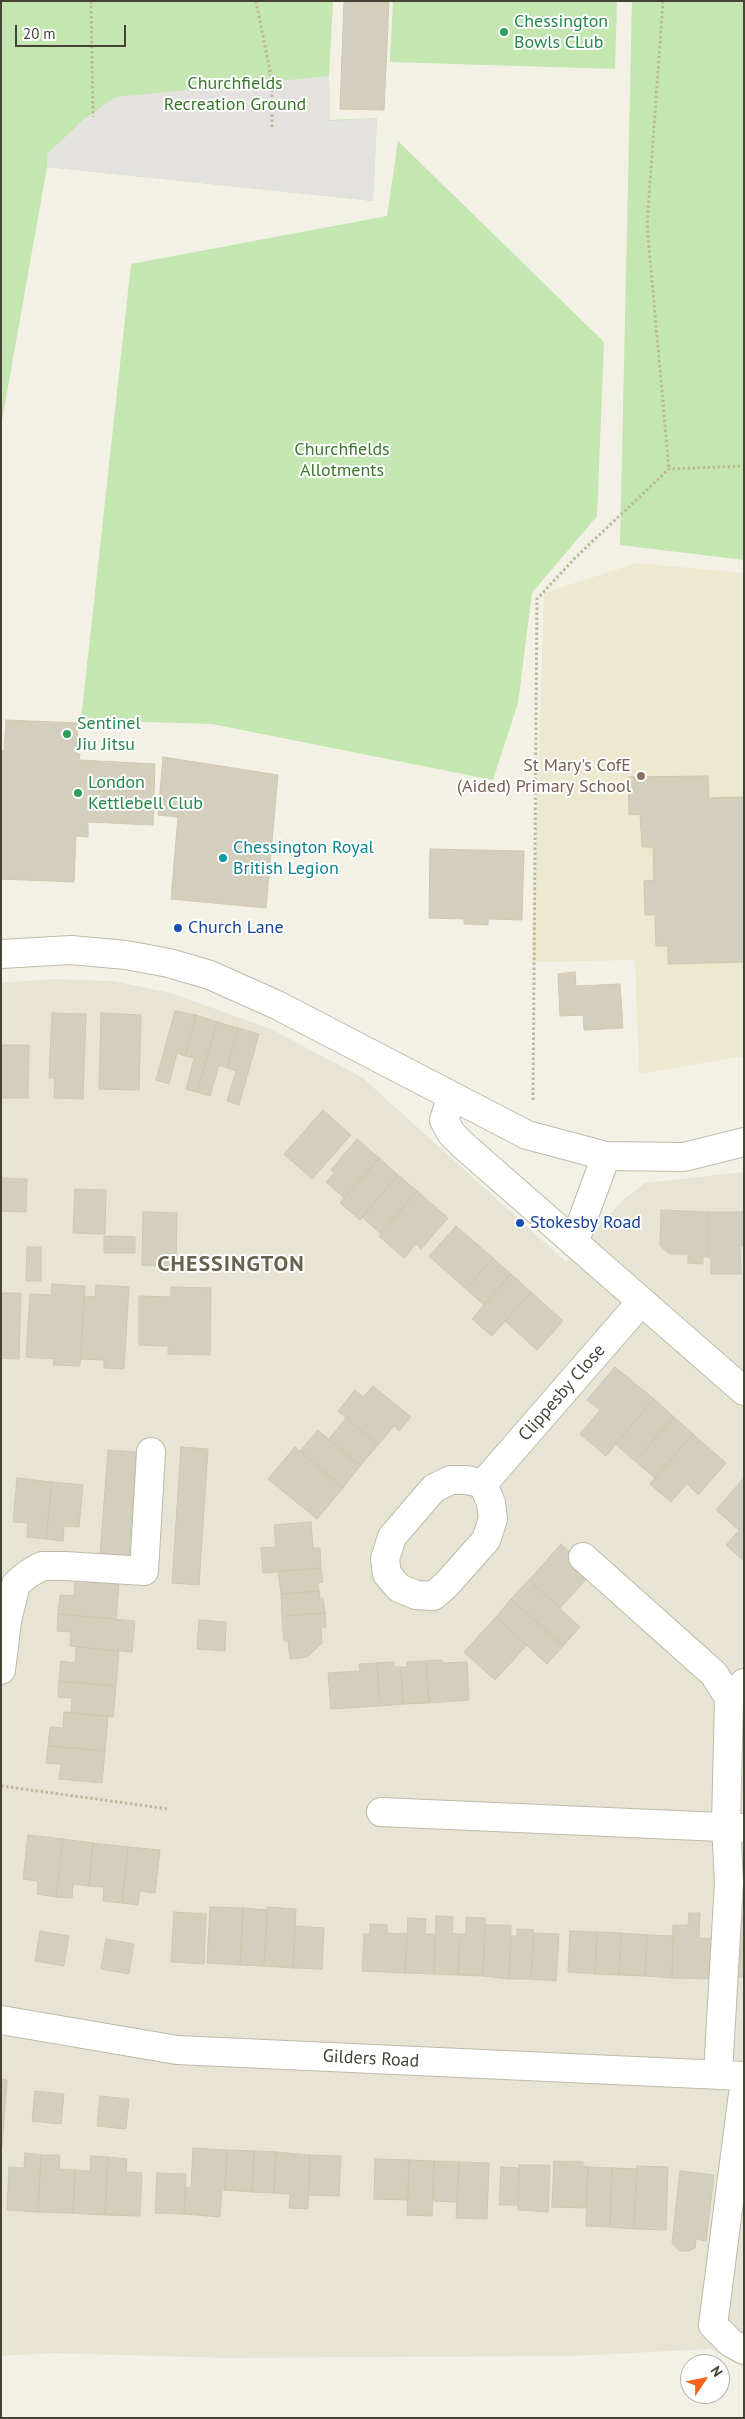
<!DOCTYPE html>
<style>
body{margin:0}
#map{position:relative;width:745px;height:2419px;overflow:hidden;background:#f3f1e6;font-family:"PT Sans",sans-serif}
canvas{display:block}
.frame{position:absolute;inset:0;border:2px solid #454236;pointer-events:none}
.north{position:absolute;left:680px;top:2354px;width:50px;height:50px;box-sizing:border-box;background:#fff;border:1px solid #b5b3af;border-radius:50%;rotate:56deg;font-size:14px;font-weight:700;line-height:20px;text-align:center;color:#454236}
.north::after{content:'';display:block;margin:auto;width:18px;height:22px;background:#f5621b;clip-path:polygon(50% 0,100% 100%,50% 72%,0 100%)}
.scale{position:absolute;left:15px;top:25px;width:111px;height:22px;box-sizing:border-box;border:2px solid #454236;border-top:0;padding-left:6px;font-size:15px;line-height:18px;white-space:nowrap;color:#454236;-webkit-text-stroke:4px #fff;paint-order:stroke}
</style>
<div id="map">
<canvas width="745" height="2419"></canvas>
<div class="frame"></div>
<div class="north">N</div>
<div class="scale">20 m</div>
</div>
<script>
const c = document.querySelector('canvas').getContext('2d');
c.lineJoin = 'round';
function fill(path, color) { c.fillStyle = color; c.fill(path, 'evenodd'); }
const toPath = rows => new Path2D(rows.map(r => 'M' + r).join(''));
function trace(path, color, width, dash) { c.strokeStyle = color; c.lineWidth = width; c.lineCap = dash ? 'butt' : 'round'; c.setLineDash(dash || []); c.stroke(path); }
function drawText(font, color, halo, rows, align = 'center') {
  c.font = font + ' "PT Sans",sans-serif'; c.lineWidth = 4; c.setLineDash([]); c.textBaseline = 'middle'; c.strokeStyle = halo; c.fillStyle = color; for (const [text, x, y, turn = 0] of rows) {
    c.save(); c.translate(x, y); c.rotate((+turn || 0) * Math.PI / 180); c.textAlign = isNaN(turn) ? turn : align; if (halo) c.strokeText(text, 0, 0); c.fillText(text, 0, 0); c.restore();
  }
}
fill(toPath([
 [53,979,113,981,171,993,271,1029,363,1078,566,1262,624,1199,645,1183,744,1172,744,2368,711,2349,572,2356,224,2358,52,2353,1,2356,1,983]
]), '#e7e4d4');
fill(toPath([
 [636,563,744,573,744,1056,639,1074,635,960,532,962,544,593]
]), '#ece9d0');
fill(toPath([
 [1,1,333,1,329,76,330,120,377,118,373,201,47,167,1,426],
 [393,1,617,1,615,69,390,62],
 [632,1,744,1,744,560,620,545],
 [398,141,604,342,597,516,532,593,518,703,493,780,212,724,81,720,131,264,387,216]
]), '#c4e6b0');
fill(toPath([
 [329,76,330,121,377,118,373,201,47,167,47,154,83,120,116,97]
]), '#e4e2de');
const building = toPath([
 [344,1,389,1,384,110,340,109,344,1],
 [6,720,78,723,76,754,80,754,79,760,155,764,153,825,88,822,88,837,76,836,74,882,1,879,1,751,4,751,6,720],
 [163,757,278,775,266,908,171,899,178,817,158,815,163,757],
 [708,776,709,798,744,797,744,962,668,964,668,946,656,946,655,915,645,915,644,881,654,880,653,847,642,847,640,814,629,815,628,777,708,776],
 [430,849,524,851,522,920,488,919,488,925,464,924,464,919,429,918,430,849],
 [575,972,576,986,620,984,623,1028,584,1030,583,1015,560,1016,558,974,575,972],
 [175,1011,196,1015,185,1056,177,1053,169,1084,156,1080,175,1011],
 [52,1013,86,1014,83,1099,54,1098,55,1078,49,1078,52,1013],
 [101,1013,141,1015,139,1090,99,1089,101,1013],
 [196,1015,217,1022,197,1092,186,1089,194,1058,185,1056,196,1015],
 [217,1022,238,1028,227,1068,219,1065,210,1096,197,1092,217,1022],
 [238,1028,259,1034,239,1105,227,1101,236,1071,227,1068,238,1028],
 [1,1045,29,1045,28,1098,1,1098,1,1045],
 [323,1110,351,1135,312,1179,284,1154,323,1110],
 [357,1139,379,1158,344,1198,326,1182,334,1173,331,1170,357,1139],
 [379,1158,398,1175,360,1220,340,1203,379,1158],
 [398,1175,417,1191,380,1233,362,1217,398,1175],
 [1,1178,27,1179,26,1212,1,1211,1,1178],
 [75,1189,106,1190,105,1234,73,1233,75,1189],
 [417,1191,448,1218,421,1249,416,1244,404,1258,379,1236,417,1191],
 [661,1210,708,1212,708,1257,703,1257,703,1264,688,1263,688,1254,670,1254,660,1246,661,1210],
 [143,1212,177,1213,176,1266,142,1265,143,1212],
 [708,1212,744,1212,744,1246,740,1246,741,1274,711,1274,711,1258,708,1257,708,1212],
 [456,1226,493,1258,466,1289,429,1256,456,1226],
 [104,1236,135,1237,135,1253,104,1253,104,1236],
 [27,1247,41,1247,41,1281,26,1281,27,1247],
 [493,1258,511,1274,484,1305,466,1289,493,1258],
 [511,1274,531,1292,492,1336,472,1319,511,1274],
 [52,1284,85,1286,80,1366,53,1365,54,1359,26,1357,30,1294,51,1295,52,1284],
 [96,1285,129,1287,124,1369,104,1368,104,1360,81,1359,84,1296,95,1297,96,1285],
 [171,1287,211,1288,210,1355,168,1354,168,1346,139,1345,139,1296,171,1297,171,1287],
 [531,1292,563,1321,537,1350,505,1321,531,1292],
 [1,1293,21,1293,19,1359,1,1358,1,1293],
 [615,1367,654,1399,606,1456,580,1434,600,1410,587,1400,615,1367],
 [373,1386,411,1417,399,1431,394,1426,378,1445,338,1411,355,1390,363,1397,373,1386],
 [654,1399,674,1417,635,1461,615,1444,654,1399],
 [674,1417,693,1434,655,1478,635,1461,674,1417],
 [346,1418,378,1445,360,1466,329,1439,346,1418],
 [318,1430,360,1466,343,1488,300,1451,318,1430],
 [693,1434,726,1463,698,1495,687,1484,671,1502,650,1484,693,1434],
 [181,1447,208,1449,199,1585,172,1583,181,1447],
 [295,1447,343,1488,317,1519,268,1479,295,1447],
 [108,1450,136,1452,129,1557,100,1555,108,1450],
 [17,1478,52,1482,46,1539,27,1537,28,1523,13,1522,17,1478],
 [743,1479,744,1525,739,1530,716,1510,743,1479],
 [52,1482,83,1485,79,1527,64,1526,63,1541,46,1539,52,1482],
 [311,1522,313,1548,320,1548,321,1568,263,1573,261,1548,276,1547,274,1525,311,1522],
 [744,1525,744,1561,726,1545,744,1525],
 [561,1544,592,1573,560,1608,529,1580,561,1544],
 [321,1568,323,1582,318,1583,319,1591,281,1594,278,1571,321,1568],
 [75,1580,119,1584,116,1619,58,1614,60,1595,74,1596,75,1580],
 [529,1580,580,1627,563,1646,511,1599,529,1580],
 [319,1591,320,1598,323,1598,325,1613,282,1616,281,1594,319,1591],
 [511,1599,563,1646,547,1664,496,1617,511,1599],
 [325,1613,326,1627,321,1628,322,1643,308,1657,290,1659,288,1641,284,1641,282,1616,325,1613],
 [58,1614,135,1621,132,1652,70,1646,71,1632,57,1631,58,1614],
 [496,1617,527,1645,495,1680,464,1652,496,1617],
 [199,1620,226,1622,225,1651,197,1649,199,1620],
 [76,1647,119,1651,116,1686,59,1681,61,1661,75,1663,76,1647],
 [442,1660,443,1663,467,1662,469,1700,429,1703,426,1661,442,1660],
 [426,1661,429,1703,403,1704,401,1667,407,1667,407,1662,426,1661],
 [394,1662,394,1667,401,1667,403,1704,380,1706,377,1663,394,1662],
 [377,1663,380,1706,331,1709,328,1673,360,1671,359,1664,377,1663],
 [59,1681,116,1686,113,1717,71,1713,72,1698,58,1697,59,1681],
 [64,1712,108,1716,105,1751,48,1746,50,1727,63,1728,64,1712],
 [48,1746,105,1751,102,1783,59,1779,61,1764,46,1763,48,1746],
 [28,1835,63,1839,56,1897,37,1894,38,1881,23,1879,28,1835],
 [63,1839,93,1843,89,1886,73,1884,72,1898,56,1897,63,1839],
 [93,1843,128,1847,122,1903,103,1901,104,1887,89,1886,93,1843],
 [128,1847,160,1850,155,1893,140,1891,138,1905,122,1903,128,1847],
 [210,1907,243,1908,240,1965,207,1963,210,1907],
 [268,1907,296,1909,293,1968,264,1966,268,1907],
 [243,1908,267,1910,264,1966,240,1965,243,1908],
 [174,1912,206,1914,204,1964,171,1962,174,1912],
 [689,1913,700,1913,699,1938,717,1939,716,1979,672,1978,673,1925,688,1925,689,1913],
 [436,1916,453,1917,452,1933,460,1934,458,1975,434,1974,436,1916],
 [466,1917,485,1918,483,1976,458,1975,460,1934,466,1934,466,1917],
 [733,1917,744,1917,744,1977,730,1977,733,1917],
 [408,1918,426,1919,425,1934,435,1934,434,1974,405,1973,408,1918],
 [370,1924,387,1925,387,1933,407,1934,405,1973,362,1971,364,1934,370,1934,370,1924],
 [485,1925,511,1925,509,1979,483,1976,485,1925],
 [295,1926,324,1928,322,1969,293,1968,295,1926],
 [517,1929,534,1930,531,1979,509,1979,511,1936,517,1936,517,1929],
 [40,1931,69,1936,64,1966,35,1961,40,1931],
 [570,1931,597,1932,595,1974,568,1972,570,1931],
 [597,1932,621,1933,619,1975,595,1974,597,1932],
 [534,1933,559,1934,556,1981,531,1979,534,1933],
 [621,1933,647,1935,645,1976,619,1975,621,1933],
 [647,1935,673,1936,672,1978,645,1976,647,1935],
 [106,1939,134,1944,129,1974,101,1969,106,1939],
 [1,2079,7,2080,2,2147,1,2147,1,2079],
 [35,2091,64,2094,61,2124,32,2121,35,2091],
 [100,2096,129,2099,126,2129,97,2126,100,2096],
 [193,2148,227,2150,225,2190,222,2190,220,2217,184,2214,185,2187,191,2188,193,2148],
 [227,2150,254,2151,252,2192,225,2190,227,2150],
 [254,2151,276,2152,274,2193,252,2192,254,2151],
 [276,2152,310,2155,308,2209,289,2208,290,2194,274,2193,276,2152],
 [25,2153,41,2155,38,2212,7,2210,9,2167,24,2168,25,2153],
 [41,2155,60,2155,59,2169,75,2170,73,2213,38,2212,41,2155],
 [310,2155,341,2156,339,2196,308,2195,310,2155],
 [91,2156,108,2157,105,2215,73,2213,75,2170,90,2171,91,2156],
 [108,2157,127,2159,126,2172,142,2173,140,2216,105,2215,108,2157],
 [375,2159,409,2160,408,2200,374,2199,375,2159],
 [409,2160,434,2161,432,2216,407,2215,409,2160],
 [434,2161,459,2162,457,2202,433,2201,434,2161],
 [554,2161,583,2162,583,2166,588,2167,586,2208,552,2207,554,2161],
 [459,2162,489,2163,487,2219,456,2218,459,2162],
 [519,2165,550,2165,548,2212,518,2210,519,2165],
 [637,2166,668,2167,666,2230,634,2229,637,2166],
 [501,2167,519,2168,518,2205,499,2205,501,2167],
 [588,2167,612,2168,610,2227,586,2226,588,2167],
 [612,2168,637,2169,634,2229,610,2227,612,2168],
 [680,2171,714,2175,706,2241,696,2239,695,2248,689,2251,679,2251,672,2243,680,2171],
 [157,2173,186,2174,184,2214,155,2213,157,2173]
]);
fill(building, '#d4cfbc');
trace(building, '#cfc8af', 1);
const minor = toPath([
 [1,954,71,950,126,955,169,963,210,975,277,1005,527,1135,606,1156,684,1157,744,1142],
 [452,1096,444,1120,451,1133,465,1147,744,1391],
 [574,1243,606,1156],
 [451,1480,467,1480,483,1484,491,1503,493,1519,486,1540,446,1585,433,1596,416,1595,399,1588,387,1574,385,1559,392,1537,434,1488,451,1480],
 [483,1484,641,1302],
 [583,1557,714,1674,729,1698],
 [1,1670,7,1621,16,1584,28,1574,42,1566,65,1566,144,1571,151,1452],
 [381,1812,744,1828],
 [1,2020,177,2050,744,2076],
 [718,2074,729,1882,726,1826,729,1698,744,1683],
 [744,2086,713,2325,731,2343,744,2350]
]);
trace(minor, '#bebaa9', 30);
trace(toPath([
 [91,1,93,117],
 [256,1,272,81,272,128],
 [663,1,647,225,669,469],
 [533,1100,537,599,575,558,669,469,744,466],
 [1,1786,169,1809]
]), '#bfb99b', 3, [2.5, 2.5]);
trace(minor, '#fff', 28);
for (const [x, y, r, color] of [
 [504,32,5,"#2e9e5b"],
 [67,734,5,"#2e9e5b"],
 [641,776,5,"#8d6e63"],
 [78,793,5,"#2e9e5b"],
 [223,858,5,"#0f9aa8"],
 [178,928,5,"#1a4fb4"],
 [520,1223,5,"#1a4fb4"]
]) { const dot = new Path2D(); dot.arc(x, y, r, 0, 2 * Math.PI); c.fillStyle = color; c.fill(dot); trace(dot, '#fff', 2); }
drawText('18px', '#27864d', '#fff', [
 ["Chessington",514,22],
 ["Bowls CLub",514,43],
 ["Sentinel",77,724],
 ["Jiu Jitsu",77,745],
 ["London",88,783],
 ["Kettlebell Club",88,804]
], 'left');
drawText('18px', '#39762a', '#fff', [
 ["Churchfields",235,84],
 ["Recreation Ground",235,105],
 ["Churchfields",342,450],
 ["Allotments",342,471]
]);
drawText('18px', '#785e54', '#fff', [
 ["St Mary's CofE",631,766],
 ["(Aided) Primary School",631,787]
], 'right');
drawText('18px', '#0d838f', '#fff', [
 ["Chessington Royal",233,848],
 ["British Legion",233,869]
], 'left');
drawText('18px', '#164399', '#fff', [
 ["Church Lane",188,928],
 ["Stokesby Road",530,1223]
], 'left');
drawText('18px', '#454236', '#fff', [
 ["Clippesby Close",562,1393,-49],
 ["Gilders Road",371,2059,3]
]);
c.letterSpacing = '1px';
drawText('bold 22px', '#68624d', '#fff', [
 ["CHESSINGTON",231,1265]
]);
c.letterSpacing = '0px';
</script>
